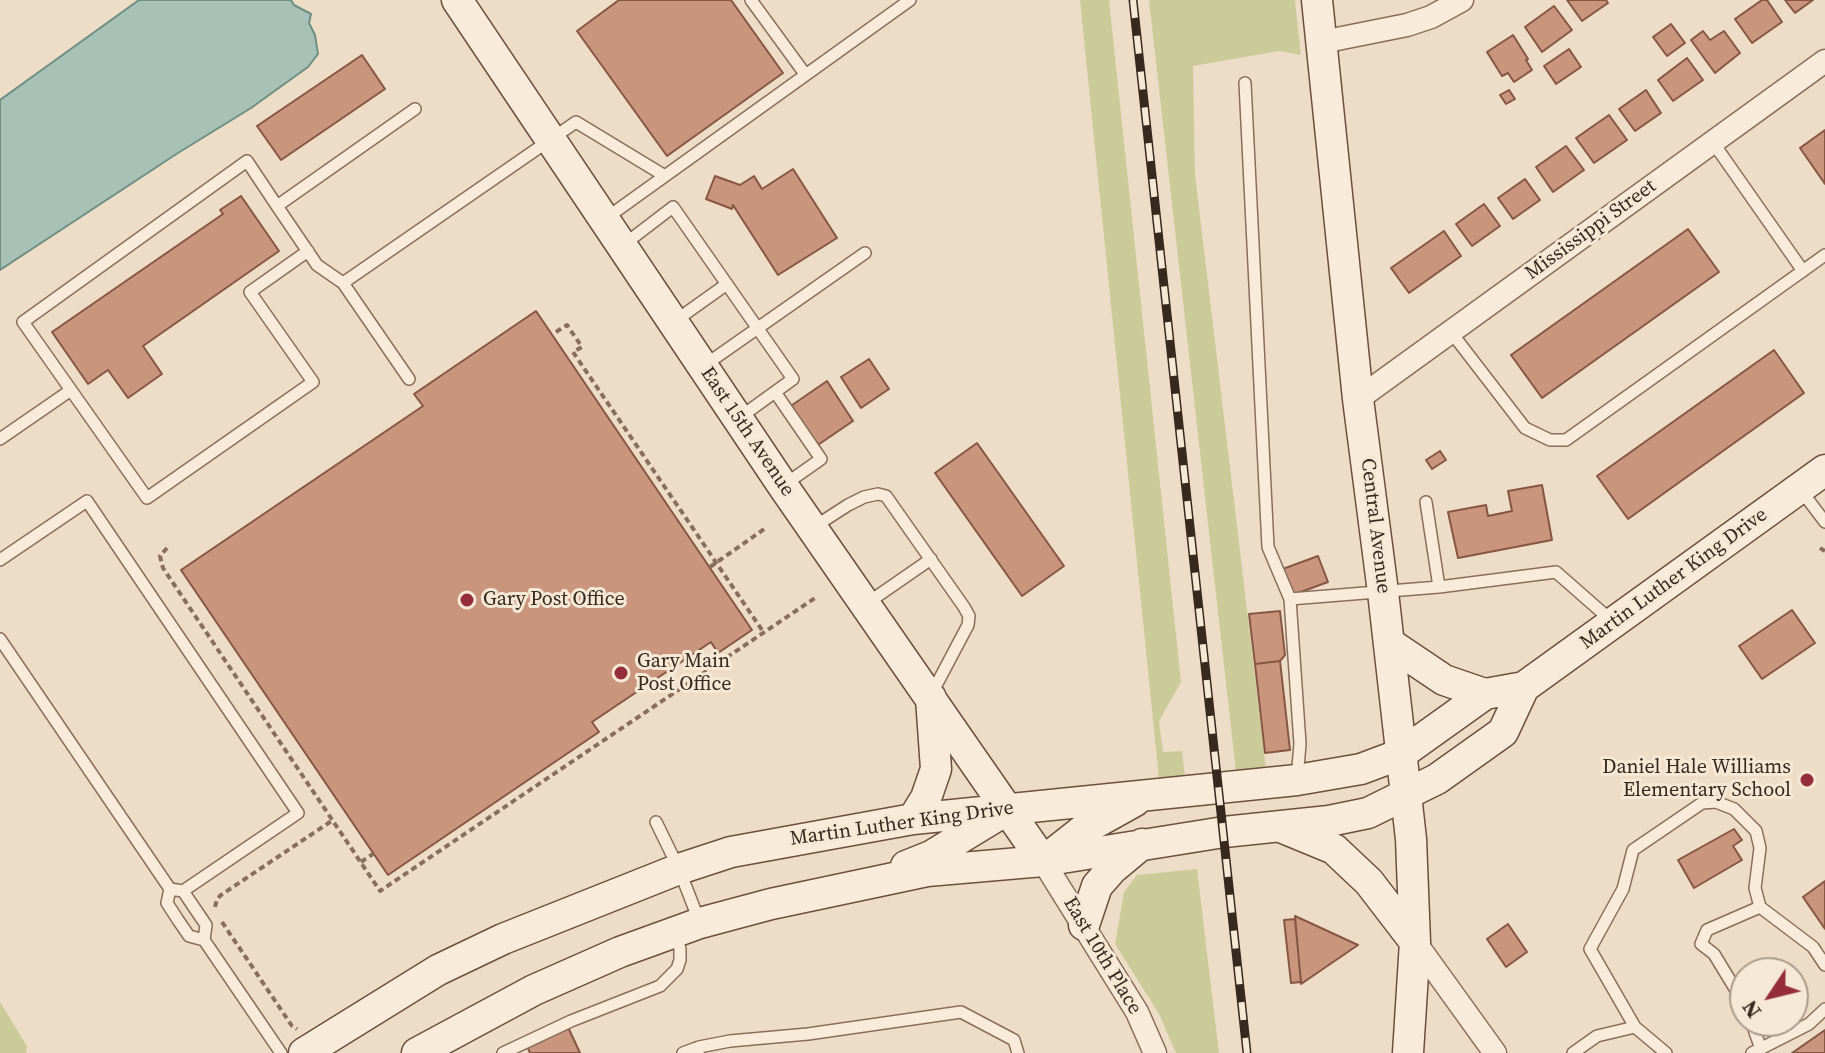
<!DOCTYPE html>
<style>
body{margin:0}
#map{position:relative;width:1825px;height:1053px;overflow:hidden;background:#edddc6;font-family:"Source Serif 4",serif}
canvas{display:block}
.north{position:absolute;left:1729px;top:957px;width:80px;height:80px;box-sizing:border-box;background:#f5e8d5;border:2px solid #a99c8c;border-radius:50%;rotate:235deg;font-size:22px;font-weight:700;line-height:32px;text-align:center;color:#38291f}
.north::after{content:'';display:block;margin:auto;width:28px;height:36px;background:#952e3a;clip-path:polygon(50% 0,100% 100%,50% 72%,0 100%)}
</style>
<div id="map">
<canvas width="1825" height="1053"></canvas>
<div class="north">N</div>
</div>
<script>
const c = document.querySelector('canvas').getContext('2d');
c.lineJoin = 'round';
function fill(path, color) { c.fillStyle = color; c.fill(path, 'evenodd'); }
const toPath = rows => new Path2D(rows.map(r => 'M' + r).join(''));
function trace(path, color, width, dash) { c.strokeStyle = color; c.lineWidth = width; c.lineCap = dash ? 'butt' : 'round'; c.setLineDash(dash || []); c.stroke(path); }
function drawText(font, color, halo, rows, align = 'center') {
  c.font = font + ' "Source Serif 4",serif'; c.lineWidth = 6; c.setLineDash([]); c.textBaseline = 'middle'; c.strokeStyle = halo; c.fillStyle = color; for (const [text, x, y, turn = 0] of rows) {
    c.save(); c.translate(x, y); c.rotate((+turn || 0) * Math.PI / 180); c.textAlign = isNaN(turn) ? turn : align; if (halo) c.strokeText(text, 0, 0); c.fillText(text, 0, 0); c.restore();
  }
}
fill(toPath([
 [1080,0,1109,0,1181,682,1159,721,1163,752,1182,751,1185,777,1159,779],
 [1149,0,1295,0,1301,55,1279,51,1193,66,1195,174,1266,769,1236,772],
 [1197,869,1219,1053,1176,1053,1159,1014,1115,944,1124,892,1137,875],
 [0,1002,27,1046,26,1053,0,1053]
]), '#cbcb9a');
const water = toPath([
 [139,0,291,0,294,5,311,14,309,23,315,35,318,54,308,67,251,108,178,153,0,270,0,100,139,0]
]);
fill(water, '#a7c1b6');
trace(water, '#6e8f83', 2);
const building = toPath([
 [619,0,731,0,783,73,667,156,577,31,619,0],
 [1567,0,1606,0,1608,3,1582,21,1567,0],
 [1762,0,1767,0,1782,22,1752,43,1735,19,1762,0],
 [1785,0,1813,0,1795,13,1785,0],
 [1554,6,1572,30,1542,52,1525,27,1554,6],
 [1671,24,1685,43,1667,56,1653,37,1671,24],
 [1703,31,1710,40,1724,31,1740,53,1715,73,1691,40,1703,31],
 [1513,35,1528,59,1526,60,1532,70,1514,82,1508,73,1502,76,1487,52,1513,35],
 [1569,49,1581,67,1556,84,1544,66,1569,49],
 [362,55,385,89,281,160,257,126,362,55],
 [1687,58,1703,80,1673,101,1658,80,1687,58],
 [1509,90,1515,99,1506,104,1500,95,1509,90],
 [1646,90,1661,113,1635,131,1619,109,1646,90],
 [1609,115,1627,140,1594,163,1576,138,1609,115],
 [1825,130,1825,184,1800,148,1825,130],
 [1566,146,1584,170,1553,192,1536,167,1566,146],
 [793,169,837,238,778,275,733,205,732,209,706,199,715,176,740,185,754,176,762,189,793,169],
 [1525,179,1540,200,1513,219,1498,198,1525,179],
 [241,196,279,251,143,346,162,374,128,398,108,370,88,384,52,332,223,214,220,210,241,196],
 [1484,204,1500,226,1472,246,1456,224,1484,204],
 [1688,229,1719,272,1542,398,1511,355,1688,229],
 [1444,231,1461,256,1409,293,1391,268,1444,231],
 [536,311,752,630,718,653,711,642,592,722,599,732,388,875,181,570,423,406,414,394,536,311],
 [1774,350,1804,393,1628,519,1597,476,1774,350],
 [869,359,889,389,861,408,841,377,869,359],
 [827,381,853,421,812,449,785,410,827,381],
 [977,443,1064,566,1022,596,935,473,977,443],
 [1440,451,1446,460,1432,469,1426,460,1440,451],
 [1542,485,1552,540,1458,558,1448,512,1486,505,1488,516,1512,511,1508,491,1542,485],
 [1318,556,1328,582,1290,596,1280,570,1318,556],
 [1792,610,1815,643,1762,679,1739,646,1792,610],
 [1280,611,1285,655,1280,661,1255,664,1249,614,1280,611],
 [1280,661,1290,750,1265,753,1255,664,1280,661],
 [1734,829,1742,840,1733,846,1742,860,1694,888,1678,860,1734,829],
 [1825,881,1825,929,1803,897,1825,881],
 [1295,916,1358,945,1301,984,1295,916],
 [1295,919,1301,982,1291,983,1284,920,1295,919],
 [1508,924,1527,952,1506,967,1487,939,1508,924],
 [568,1027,580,1053,530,1053,527,1046,568,1027],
 [1825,1030,1825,1053,1792,1053,1825,1030]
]);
fill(building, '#ca957d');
trace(building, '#865643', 2);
const lane = toPath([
 [751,0,805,74],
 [1245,83,1268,547,1290,599,1300,744,1297,779],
 [1712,141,1803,271],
 [277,206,317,265,343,283],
 [605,219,910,0],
 [622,246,673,207,793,379,739,418],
 [308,251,250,292,313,382,147,498,23,322,247,161,277,206,415,109],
 [675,321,727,284],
 [1451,332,1525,428,1550,440,1566,440,1825,255],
 [705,365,865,253],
 [409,379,343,283,576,122,665,176],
 [775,392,821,459,784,485],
 [0,439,71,390],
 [1800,489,1825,522],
 [1426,502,1439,587],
 [814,527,848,505,864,497,878,494,886,496,964,607,969,616,968,625,931,695],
 [0,560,87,501,298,813,183,891,170,889,0,639],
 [1290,599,1439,587,1556,572,1613,622],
 [866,604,931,559],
 [656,822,679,869,700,923],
 [170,889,167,903,178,920,189,936,204,940,281,1053],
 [183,891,206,925,204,940],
 [1745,1005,1714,954,1701,944,1707,930,1760,907],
 [1751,1021,1761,1049],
 [503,1053,571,1021,660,986,677,969,680,960,680,949,675,933],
 [683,1053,699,1047],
 [698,1053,699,1047,730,1041,808,1034,961,1012,1014,1040,1018,1053],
 [1573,1053,1597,1036,1635,1027],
 [1666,1053,1635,1027,1590,949,1623,889,1633,850,1702,803,1716,802,1734,809,1756,831,1760,848,1755,888,1760,907,1813,947,1825,965],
 [1752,1053,1809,1024,1825,1009]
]);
const street = toPath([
 [1322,42,1407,25,1431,17,1462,0],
 [1358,399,1825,61],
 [1043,861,1137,1012,1155,1053],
 [1415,942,1495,1053]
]);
const secondary = toPath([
 [457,0,783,486,1043,861],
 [1317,0,1358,399,1383,592,1411,839,1415,942,1408,1053],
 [1389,643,1444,680,1485,694],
 [913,819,926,798,936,769,931,698],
 [1283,828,1334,849,1369,882,1415,942],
 [1045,860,1083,830,1135,801],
 [906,866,931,856,1000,814],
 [1084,925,1097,886,1112,869,1142,844],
 [304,1053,438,970,503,939,679,869,731,852,913,819,1297,780,1361,769,1401,754,1485,694,1524,687,1825,470],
 [417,1053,534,990,620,952,700,923,771,904,927,871,1043,861,1224,832,1329,821,1368,813,1437,779,1503,732,1524,687]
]);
trace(lane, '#886f5c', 14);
trace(street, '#886f5c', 25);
trace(secondary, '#6a503f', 33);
trace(toPath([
 [556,332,567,325,582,347,573,352,764,633],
 [167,548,160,556,163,568,380,891,815,598],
 [1820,548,1825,551],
 [710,567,767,527],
 [361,862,373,854],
 [215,907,217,899,221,895,333,820],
 [222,922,292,1026,297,1029]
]), '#886f5c', 4, [6, 4]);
trace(lane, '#f8ebd9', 11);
trace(street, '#f8ebd9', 22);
trace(secondary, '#f8ebd9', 30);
const rail = toPath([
 [1133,0,1247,1053]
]);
trace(rail, '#38291f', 9);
trace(rail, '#f5e8d5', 6, [18]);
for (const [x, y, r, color] of [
 [467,600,8,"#952e3a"],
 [621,673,8,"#952e3a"],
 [1807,780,8,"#952e3a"]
]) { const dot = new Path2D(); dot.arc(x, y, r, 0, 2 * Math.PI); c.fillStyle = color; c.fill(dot); trace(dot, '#f5e8d5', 3); }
drawText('20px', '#38291f', '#f5e8d5', [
 ["Mississippi Street",1591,230,-36],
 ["East 15th Avenue",747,432,56],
 ["Central Avenue",1375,526,83],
 ["Martin Luther King Drive",1674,579,-36],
 ["Martin Luther King Drive",902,824,-8],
 ["East 10th Place",1102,956,59]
]);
drawText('20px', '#38291f', '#f5e8d5', [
 ["Gary Post Office",483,600],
 ["Gary Main",637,662],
 ["Post Office",637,685],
 ["Daniel Hale Williams",1791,768,"right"],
 ["Elementary School",1791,791,"right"]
], 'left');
</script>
